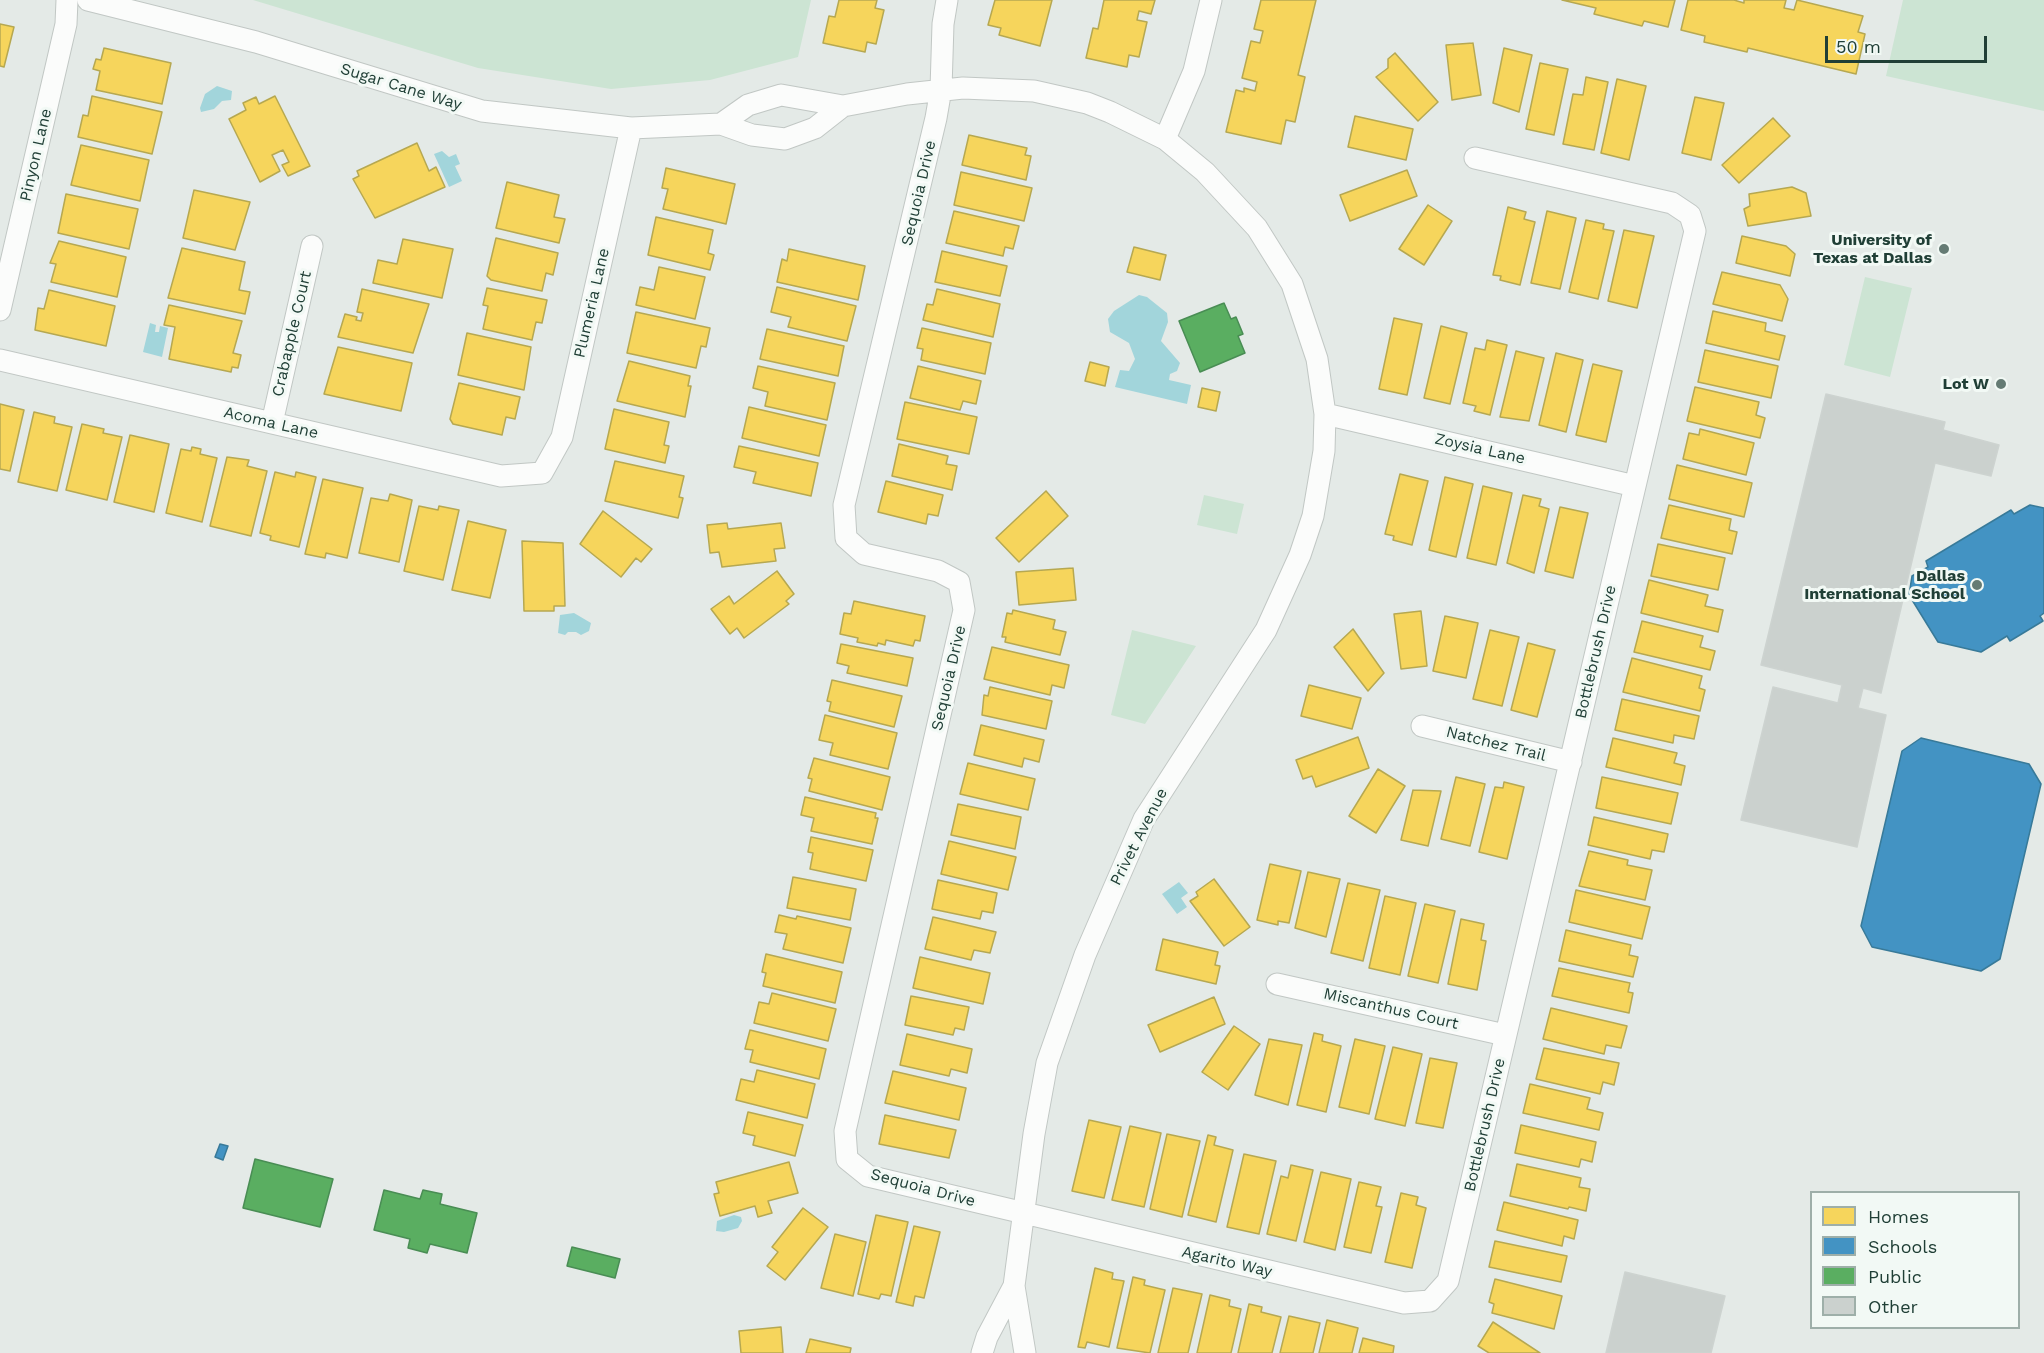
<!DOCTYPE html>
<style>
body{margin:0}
#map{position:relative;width:2044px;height:1353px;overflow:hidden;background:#e4eae7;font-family:"Work Sans",sans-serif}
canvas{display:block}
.legend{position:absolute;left:1810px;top:1191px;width:210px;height:138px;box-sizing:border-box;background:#f2f9f5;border:2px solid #9eafa9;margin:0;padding:8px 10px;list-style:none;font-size:18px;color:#203f36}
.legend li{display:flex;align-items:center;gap:12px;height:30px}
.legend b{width:30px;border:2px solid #9eafa9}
.scale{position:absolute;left:1825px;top:36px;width:162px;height:27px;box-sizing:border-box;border:3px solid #203f36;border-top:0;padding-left:8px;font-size:18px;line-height:21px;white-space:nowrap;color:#203f36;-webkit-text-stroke:4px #f2f9f5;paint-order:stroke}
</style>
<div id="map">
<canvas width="2044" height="1353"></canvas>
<ul class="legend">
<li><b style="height:16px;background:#f6d55c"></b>Homes</li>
<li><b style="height:16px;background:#4393c3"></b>Schools</li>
<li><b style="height:16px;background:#5aae61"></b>Public</li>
<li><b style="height:16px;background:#cbd1ce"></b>Other</li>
</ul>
<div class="scale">50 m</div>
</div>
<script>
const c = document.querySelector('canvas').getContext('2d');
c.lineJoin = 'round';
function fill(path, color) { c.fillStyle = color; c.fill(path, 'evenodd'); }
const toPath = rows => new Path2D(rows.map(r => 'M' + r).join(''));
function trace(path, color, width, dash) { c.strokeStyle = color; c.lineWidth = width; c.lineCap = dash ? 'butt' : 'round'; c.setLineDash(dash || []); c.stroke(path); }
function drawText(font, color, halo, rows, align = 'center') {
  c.font = font + ' "Work Sans",sans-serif'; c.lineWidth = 6; c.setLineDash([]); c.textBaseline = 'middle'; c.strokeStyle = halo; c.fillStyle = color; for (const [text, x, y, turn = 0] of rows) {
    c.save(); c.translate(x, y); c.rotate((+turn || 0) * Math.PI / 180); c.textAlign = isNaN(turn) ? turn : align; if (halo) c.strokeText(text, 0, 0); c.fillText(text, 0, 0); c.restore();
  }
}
fill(toPath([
 [253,0,811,0,798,57,710,80,611,89,478,68],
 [1903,0,2044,0,2044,111,1886,76],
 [1865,277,1912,288,1890,377,1844,365],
 [1204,495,1244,504,1237,534,1197,525],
 [1132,630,1196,646,1145,724,1111,715]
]), '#cce4d3');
fill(toPath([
 [217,86,232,91,231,100,222,101,214,109,201,112,200,108,205,94],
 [442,151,449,157,456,154,460,164,455,166,462,181,449,187,434,154],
 [1139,295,1147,297,1167,313,1168,322,1161,341,1180,363,1177,371,1170,374,1169,380,1191,385,1187,404,1115,387,1120,370,1129,371,1135,359,1129,343,1110,332,1108,319,1114,311],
 [150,323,156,325,155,332,159,332,160,326,168,328,162,357,143,352],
 [574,613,591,623,589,631,581,635,576,632,568,632,565,635,558,633,560,615],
 [1179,882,1188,893,1181,898,1187,907,1177,914,1162,894],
 [734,1215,741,1217,742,1221,738,1228,724,1232,716,1231,717,1221]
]), '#a2d5db');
const homes = toPath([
 [839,0,877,0,875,8,884,10,876,44,867,42,865,52,823,43,829,16,835,17,839,0],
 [995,0,1052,0,1040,46,999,35,1001,28,988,25,995,0],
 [1104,0,1155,0,1151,14,1139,11,1137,20,1147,22,1139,57,1129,55,1127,67,1086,58,1093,28,1098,29,1104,0],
 [1261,0,1316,0,1298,75,1305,77,1295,122,1286,120,1281,144,1226,132,1236,90,1244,92,1244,88,1255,91,1257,82,1242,78,1251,41,1260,43,1263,31,1254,29,1261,0],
 [1562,0,1675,0,1668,27,1644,21,1642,26,1594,14,1596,8,1562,0],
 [1688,0,1734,0,1744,3,1744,0,1786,0,1784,8,1794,10,1797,0,1863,16,1858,32,1865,34,1856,74,1748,48,1747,52,1704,42,1705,36,1681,30,1688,0],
 [0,24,14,27,4,67,0,66,0,24],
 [1473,43,1481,95,1452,100,1446,45,1473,43],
 [104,48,171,63,162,104,96,90,100,71,93,69,96,59,101,60,104,48],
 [1504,48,1532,55,1519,112,1493,103,1504,48],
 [1395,53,1438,102,1418,121,1376,77,1388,68,1388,59,1395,53],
 [1540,63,1568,69,1554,135,1526,129,1540,63],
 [1586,77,1608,82,1594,150,1563,144,1573,94,1583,95,1586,77],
 [1617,79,1646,86,1629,160,1601,153,1617,79],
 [92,96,162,112,152,154,78,137,83,115,88,116,92,96],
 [275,96,310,166,288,176,282,165,289,162,283,150,272,155,280,171,260,182,229,119,246,110,243,103,256,97,259,104,275,96],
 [1695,97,1724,103,1711,160,1682,153,1695,97],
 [1355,116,1413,129,1406,160,1348,147,1355,116],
 [1773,118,1790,136,1739,183,1722,165,1773,118],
 [969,135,1027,148,1025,155,1031,156,1026,180,962,165,969,135],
 [417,143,429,171,436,167,445,187,375,218,353,179,359,176,357,171,417,143],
 [81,145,149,160,140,201,71,185,81,145],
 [666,168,735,184,726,224,663,209,668,189,662,188,666,168],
 [1407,170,1417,196,1350,221,1340,195,1407,170],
 [961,172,1032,188,1024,221,954,205,961,172],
 [507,182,559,195,554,217,565,219,559,243,496,228,507,182],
 [1792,187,1806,193,1811,216,1748,226,1744,209,1750,206,1749,194,1792,187],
 [194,190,250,202,235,250,183,238,194,190],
 [66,194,138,209,129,249,58,233,66,194],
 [1428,205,1452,221,1424,265,1399,249,1428,205],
 [1508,207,1526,212,1524,219,1535,222,1520,285,1500,280,1501,276,1493,275,1508,207],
 [954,211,1019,226,1013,249,1005,247,1003,256,946,243,954,211],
 [1547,211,1576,218,1560,289,1531,283,1547,211],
 [656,217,713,230,708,253,714,255,710,270,648,255,656,217],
 [1586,220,1604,224,1603,229,1614,231,1598,299,1569,292,1586,220],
 [1624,230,1654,236,1637,308,1608,301,1624,230],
 [1742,236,1786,246,1795,254,1790,276,1736,263,1742,236],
 [496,238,558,253,553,275,546,273,542,291,491,280,487,276,496,238],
 [403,239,453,249,442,298,373,283,378,260,397,264,403,239],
 [59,241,126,257,117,297,51,282,56,264,50,263,59,241],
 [1134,247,1166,255,1160,280,1127,272,1134,247],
 [182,248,245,262,239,290,250,292,245,314,168,298,182,248],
 [789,249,865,266,858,300,777,282,782,259,787,261,789,249],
 [942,251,1007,266,1000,296,935,282,942,251],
 [659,267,705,277,695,319,636,305,640,287,654,290,659,267],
 [1722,272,1780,285,1788,299,1782,321,1713,304,1722,272],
 [777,287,856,306,847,341,788,327,791,317,771,312,777,287],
 [487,288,547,300,542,323,536,322,532,340,483,329,488,306,483,305,487,288],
 [362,289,429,304,413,353,338,337,345,314,357,317,356,320,361,321,363,313,357,312,362,289],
 [937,289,1000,304,993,337,923,320,927,304,933,305,937,289],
 [49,290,115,306,106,346,35,330,38,308,44,309,49,290],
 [169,305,242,321,233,353,241,355,238,368,232,367,231,372,169,359,175,327,164,325,169,305],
 [1713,311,1766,323,1765,331,1785,336,1779,360,1706,343,1713,311],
 [636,312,710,328,706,347,701,346,696,368,627,353,636,312],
 [1394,318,1422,324,1407,395,1379,389,1394,318],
 [1441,326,1467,333,1450,404,1424,398,1441,326],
 [922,328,991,343,985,374,921,360,923,349,917,348,922,328],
 [767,329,844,346,838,376,760,359,767,329],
 [467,333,531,347,524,390,458,375,467,333],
 [1487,340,1507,345,1490,415,1474,411,1476,406,1463,403,1475,348,1485,350,1487,340],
 [338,347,412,363,401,411,324,394,338,347],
 [1705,350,1778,366,1771,398,1698,382,1705,350],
 [1516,351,1544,358,1529,421,1500,417,1516,351],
 [1556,353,1583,360,1566,432,1539,425,1556,353],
 [629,361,690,376,688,386,691,386,685,417,617,401,629,361],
 [1090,362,1109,367,1105,386,1085,381,1090,362],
 [1593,364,1622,371,1606,442,1576,435,1593,364],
 [758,366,835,383,827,420,765,406,768,392,753,388,758,366],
 [918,366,981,381,976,404,963,401,960,410,910,398,918,366],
 [459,383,520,397,515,419,506,417,502,435,453,424,450,419,459,383],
 [1695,387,1759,402,1756,415,1765,418,1760,438,1687,421,1695,387],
 [1202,388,1220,392,1216,411,1198,407,1202,388],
 [905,402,977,417,969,454,897,439,905,402],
 [0,404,24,410,10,471,0,469,0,404],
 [749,407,826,425,819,456,742,438,749,407],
 [614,409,669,422,664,445,669,446,665,463,605,449,614,409],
 [34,412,55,417,54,423,72,427,57,491,18,482,34,412],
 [82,424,104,429,103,433,122,437,107,500,66,490,82,424],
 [1700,429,1754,443,1746,475,1683,459,1689,433,1699,435,1700,429],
 [130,435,169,444,154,512,114,502,130,435],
 [899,444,948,456,946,464,957,466,952,490,892,476,899,444],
 [739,446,818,463,811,496,753,483,756,472,734,467,739,446],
 [192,447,201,449,200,454,217,458,202,522,166,513,181,449,191,451,192,447],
 [227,457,249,460,247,466,267,471,251,536,210,526,227,457],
 [615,461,684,476,679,497,683,498,678,518,605,501,615,461],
 [1677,465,1752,483,1744,517,1669,499,1677,465],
 [275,472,295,477,296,472,316,477,299,547,270,540,271,536,260,533,275,472],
 [1400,474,1428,481,1412,545,1393,540,1394,536,1385,534,1400,474],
 [1445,477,1473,484,1456,557,1429,550,1445,477],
 [323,479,363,488,347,558,326,553,325,558,305,554,323,479],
 [886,481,943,495,938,516,928,514,926,524,878,512,886,481],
 [1483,486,1512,493,1496,565,1467,558,1483,486],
 [1046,491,1068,516,1019,562,996,538,1046,491],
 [390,494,412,500,399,562,359,553,371,498,388,501,390,494],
 [1523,495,1541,499,1539,506,1549,509,1534,573,1507,563,1523,495],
 [1669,505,1731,519,1729,530,1737,532,1732,554,1661,538,1669,505],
 [419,506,438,510,439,506,459,510,443,580,404,571,419,506],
 [1560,507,1588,513,1573,578,1545,571,1560,507],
 [603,511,652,549,641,562,636,558,621,577,580,544,603,511],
 [468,521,506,530,490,598,452,590,468,521],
 [727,523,728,529,781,523,785,548,774,549,776,561,722,567,719,552,710,553,707,525,727,523],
 [522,541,563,543,565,606,554,606,554,611,524,611,522,541],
 [1658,544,1725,558,1718,590,1651,576,1658,544],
 [1073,568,1076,600,1019,605,1016,572,1073,568],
 [777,571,794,594,786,601,789,604,744,638,737,628,730,634,711,609,729,596,734,604,777,571],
 [1649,580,1708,595,1705,606,1723,610,1718,632,1641,613,1649,580],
 [854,601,925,616,920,641,915,640,913,646,886,640,885,645,878,643,877,646,857,642,858,638,840,634,844,613,851,614,854,601],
 [1013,610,1055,620,1053,629,1066,632,1060,655,1005,642,1006,637,1002,637,1007,613,1012,614,1013,610],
 [1421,611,1427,666,1401,669,1394,614,1421,611],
 [1445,616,1478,623,1466,678,1433,671,1445,616],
 [1642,621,1703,636,1700,647,1715,651,1710,670,1634,652,1642,621],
 [1353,629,1384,673,1368,691,1334,647,1353,629],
 [1490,630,1519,637,1502,706,1473,699,1490,630],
 [1528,643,1555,650,1537,717,1511,710,1528,643],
 [841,644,913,658,907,686,847,673,849,666,837,663,841,644],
 [992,647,1069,665,1064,688,1052,685,1050,695,984,679,992,647],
 [1632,658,1702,676,1699,688,1705,690,1700,711,1623,692,1632,658],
 [832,680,902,696,894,727,829,711,831,702,827,701,832,680],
 [1309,685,1361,698,1352,729,1301,716,1309,685],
 [990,687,1052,701,1046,729,982,715,984,695,988,696,990,687],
 [1622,699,1699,716,1694,739,1674,735,1673,743,1615,730,1622,699],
 [825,715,897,733,888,769,830,755,833,743,819,740,825,715],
 [981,725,1044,740,1039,762,1024,758,1022,767,974,755,981,725],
 [1358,737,1369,768,1316,787,1312,776,1303,779,1296,760,1358,737],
 [1613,738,1677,753,1674,763,1685,766,1681,785,1606,767,1613,738],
 [814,758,890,777,882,810,809,791,812,779,808,778,814,758],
 [968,763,1035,779,1028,810,960,794,968,763],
 [1378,769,1405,786,1376,833,1349,816,1378,769],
 [1456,777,1485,784,1470,846,1441,839,1456,777],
 [1602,777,1678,793,1671,824,1596,808,1602,777],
 [1504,782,1524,787,1507,859,1479,852,1495,787,1503,788,1504,782],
 [1413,790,1441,791,1428,846,1401,840,1413,790],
 [805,797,876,813,875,818,878,818,872,844,811,831,814,818,801,815,805,797],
 [958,804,1021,817,1015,849,951,835,958,804],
 [1594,817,1668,834,1664,852,1652,850,1650,859,1588,845,1594,817],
 [811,837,873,850,866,881,810,869,813,853,808,852,811,837],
 [949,841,1016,857,1008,890,941,874,949,841],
 [1589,851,1628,860,1627,865,1652,870,1645,900,1579,886,1589,851],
 [1270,864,1301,871,1289,923,1278,921,1278,925,1257,920,1270,864],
 [1308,872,1340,879,1326,937,1295,928,1308,872],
 [793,877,856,889,850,920,787,908,793,877],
 [1214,879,1250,927,1224,946,1190,901,1198,896,1196,892,1214,879],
 [938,880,997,893,993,913,982,911,980,919,932,909,938,880],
 [1348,883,1380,890,1363,961,1331,953,1348,883],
 [1576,890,1650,907,1642,939,1569,922,1576,890],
 [1385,896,1416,903,1400,975,1369,968,1385,896],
 [1425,904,1455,911,1438,983,1408,976,1425,904],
 [779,915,796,919,797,916,851,928,843,963,783,949,787,934,775,932,779,915],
 [933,917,996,932,990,953,974,950,971,960,925,949,933,917],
 [1461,919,1484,924,1481,940,1486,941,1477,990,1448,984,1461,919],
 [1566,930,1631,945,1629,955,1638,957,1633,977,1559,961,1566,930],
 [1163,939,1218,952,1215,965,1220,966,1216,984,1156,970,1163,939],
 [766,954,842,972,835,1003,763,986,766,973,762,972,766,954],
 [920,957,990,973,983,1004,913,988,920,957],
 [1559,968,1630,983,1628,992,1633,993,1629,1013,1552,996,1559,968],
 [772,993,836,1009,828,1041,754,1023,759,1002,769,1004,772,993],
 [911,996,969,1007,964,1030,955,1028,953,1035,905,1025,911,996],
 [1214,997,1225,1024,1160,1052,1148,1025,1214,997],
 [1551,1008,1627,1026,1621,1048,1606,1045,1604,1054,1543,1039,1551,1008],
 [1234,1026,1260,1044,1228,1090,1202,1072,1234,1026],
 [750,1030,826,1049,819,1079,750,1062,753,1050,745,1049,750,1030],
 [1314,1033,1323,1035,1322,1041,1341,1046,1326,1112,1297,1105,1314,1033],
 [907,1034,972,1049,967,1073,951,1069,949,1076,900,1065,907,1034],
 [1269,1039,1302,1045,1288,1105,1255,1095,1269,1039],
 [1355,1039,1385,1046,1369,1114,1339,1107,1355,1039],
 [1393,1047,1422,1054,1405,1126,1375,1119,1393,1047],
 [1544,1048,1619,1063,1614,1085,1603,1082,1600,1094,1536,1079,1544,1048],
 [1430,1058,1457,1063,1443,1128,1416,1123,1430,1058],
 [757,1070,815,1084,807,1118,736,1100,741,1079,754,1082,757,1070],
 [893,1071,966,1088,959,1120,885,1103,893,1071],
 [1530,1084,1590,1098,1587,1109,1603,1113,1599,1130,1523,1113,1530,1084],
 [748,1112,803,1125,795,1156,753,1145,755,1136,743,1133,748,1112],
 [885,1115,956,1130,949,1158,879,1144,885,1115],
 [1089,1120,1121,1127,1104,1198,1072,1191,1089,1120],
 [1521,1125,1596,1142,1592,1162,1581,1159,1579,1167,1515,1153,1521,1125],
 [1130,1126,1161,1133,1144,1207,1112,1200,1130,1126],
 [1167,1134,1200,1141,1182,1217,1150,1209,1167,1134],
 [1208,1135,1216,1137,1214,1145,1233,1150,1216,1222,1188,1215,1208,1135],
 [1244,1154,1276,1161,1259,1234,1227,1227,1244,1154],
 [789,1162,798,1193,768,1201,772,1213,758,1217,755,1206,720,1216,714,1194,719,1193,716,1182,789,1162],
 [1517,1164,1581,1178,1579,1187,1590,1189,1586,1211,1569,1207,1568,1209,1510,1196,1517,1164],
 [1291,1165,1313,1170,1296,1241,1267,1234,1281,1176,1288,1178,1291,1165],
 [1321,1172,1351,1179,1335,1250,1304,1242,1321,1172],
 [1359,1182,1381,1187,1376,1206,1382,1207,1371,1253,1344,1247,1359,1182],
 [1401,1193,1418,1197,1416,1205,1426,1208,1412,1268,1385,1262,1401,1193],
 [1504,1202,1578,1220,1574,1239,1564,1236,1562,1246,1497,1230,1504,1202],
 [803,1208,828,1227,785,1280,767,1266,778,1252,772,1247,803,1208],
 [876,1215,908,1222,891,1296,881,1294,879,1299,858,1294,876,1215],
 [914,1226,940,1232,924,1298,915,1296,913,1306,896,1302,914,1226],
 [835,1234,866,1242,853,1296,821,1288,835,1234],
 [1495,1241,1567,1256,1561,1282,1489,1267,1495,1241],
 [1095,1268,1113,1273,1112,1279,1124,1281,1109,1347,1087,1342,1085,1348,1078,1347,1095,1268],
 [1133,1277,1145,1280,1144,1285,1165,1290,1150,1353,1117,1348,1133,1277],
 [1495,1279,1562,1296,1554,1329,1492,1313,1494,1304,1489,1302,1495,1279],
 [1173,1288,1202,1294,1188,1353,1158,1353,1173,1288],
 [1210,1295,1230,1300,1229,1306,1241,1309,1231,1353,1197,1353,1210,1295],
 [1249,1304,1262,1307,1261,1312,1281,1317,1272,1353,1238,1353,1249,1304],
 [1289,1316,1320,1323,1313,1353,1280,1353,1289,1316],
 [1327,1320,1358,1328,1352,1353,1319,1353,1327,1320],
 [1493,1322,1540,1353,1489,1353,1478,1346,1493,1322],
 [781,1327,783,1353,741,1353,739,1331,781,1327],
 [1363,1338,1394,1346,1393,1353,1359,1353,1363,1338],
 [810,1339,851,1348,850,1353,806,1353,810,1339]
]);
fill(homes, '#f6d55c');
trace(homes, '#b6a851', 1.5);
const schools = toPath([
 [2030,505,2044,508,2044,613,2040,616,2043,621,2010,641,2007,636,1981,652,1938,642,1909,595,1912,576,1928,567,1926,561,2011,510,2014,514,2030,505],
 [1921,738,2029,764,2041,784,2000,959,1981,971,1872,947,1861,926,1902,751,1921,738],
 [220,1144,228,1146,223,1160,215,1157,220,1144]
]);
fill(schools, '#4393c3');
trace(schools, '#387a99', 1.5);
const public = toPath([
 [1224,303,1231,319,1236,317,1243,334,1238,336,1245,353,1200,372,1179,321,1224,303],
 [255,1159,333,1179,320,1227,243,1208,255,1159],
 [384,1190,420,1199,423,1190,442,1194,440,1204,477,1213,467,1253,430,1244,427,1253,408,1248,410,1239,374,1230,384,1190],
 [572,1247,620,1259,615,1278,567,1266,572,1247]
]);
fill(public, '#5aae61');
trace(public, '#498d54', 1.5);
const building = toPath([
 [1826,394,1945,422,1943,430,1999,445,1991,476,1935,463,1881,693,1863,688,1858,708,1886,715,1857,847,1741,820,1773,687,1838,703,1842,685,1761,665,1826,394],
 [1625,1272,1725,1296,1711,1353,1606,1353,1625,1272]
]);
fill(building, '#cbd1ce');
trace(building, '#cdd3d0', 1.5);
const minor = toPath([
 [88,0,256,42,482,111,631,128,721,124,752,135,785,139,815,128,843,106],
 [947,0,943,24,941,89,936,118,844,505,846,538,864,554,938,571,959,582,964,610,845,1131,847,1159,868,1176,1404,1303,1430,1301,1448,1281,1695,231,1690,215,1672,203,1475,158],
 [721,124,748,105,781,95,843,106,907,94,963,88,1034,91,1087,103,1110,112,1165,139,1205,172,1257,228,1292,284,1317,359,1325,414,1324,451,1313,516,1300,555,1266,630,1144,819,1085,955,1047,1063,1034,1134,1014,1286,987,1337,982,1353],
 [1165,139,1194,71,1211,0],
 [0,310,66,24,67,0],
 [0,360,501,476,542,473,562,437,631,128],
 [1325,414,1635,486],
 [272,423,312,246],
 [1422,726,1571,762],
 [1277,984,1505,1035],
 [1014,1286,1025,1353]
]);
trace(minor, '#c1c7c4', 23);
trace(minor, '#fbfcfb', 21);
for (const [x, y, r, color] of [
 [1944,249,6,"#657b74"],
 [2001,384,6,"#657b74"],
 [1977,585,6,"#657b74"]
]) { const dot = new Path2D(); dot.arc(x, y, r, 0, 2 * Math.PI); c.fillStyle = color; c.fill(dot); trace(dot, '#f2f9f5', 2); }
drawText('16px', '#203f36', '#f2f9f5', [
 ["Sugar Cane Way",401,87,17],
 ["Pinyon Lane",36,155,-77],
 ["Sequoia Drive",919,193,-77],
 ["Plumeria Lane",592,303,-77],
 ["Crabapple Court",292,334,-77],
 ["Acoma Lane",271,423,13],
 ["Zoysia Lane",1480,449,13],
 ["Bottlebrush Drive",1596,652,-77],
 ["Sequoia Drive",949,678,-77],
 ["Natchez Trail",1496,744,14],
 ["Privet Avenue",1139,837,-63],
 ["Miscanthus Court",1391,1009,13],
 ["Bottlebrush Drive",1485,1125,-77],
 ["Sequoia Drive",923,1188,15],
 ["Agarito Way",1227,1262,13]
]);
drawText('bold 16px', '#203f36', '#f2f9f5', [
 ["University of",1932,240],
 ["Texas at Dallas",1932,258],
 ["Lot W",1989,384],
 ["Dallas",1965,576],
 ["International School",1965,594]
], 'right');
</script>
